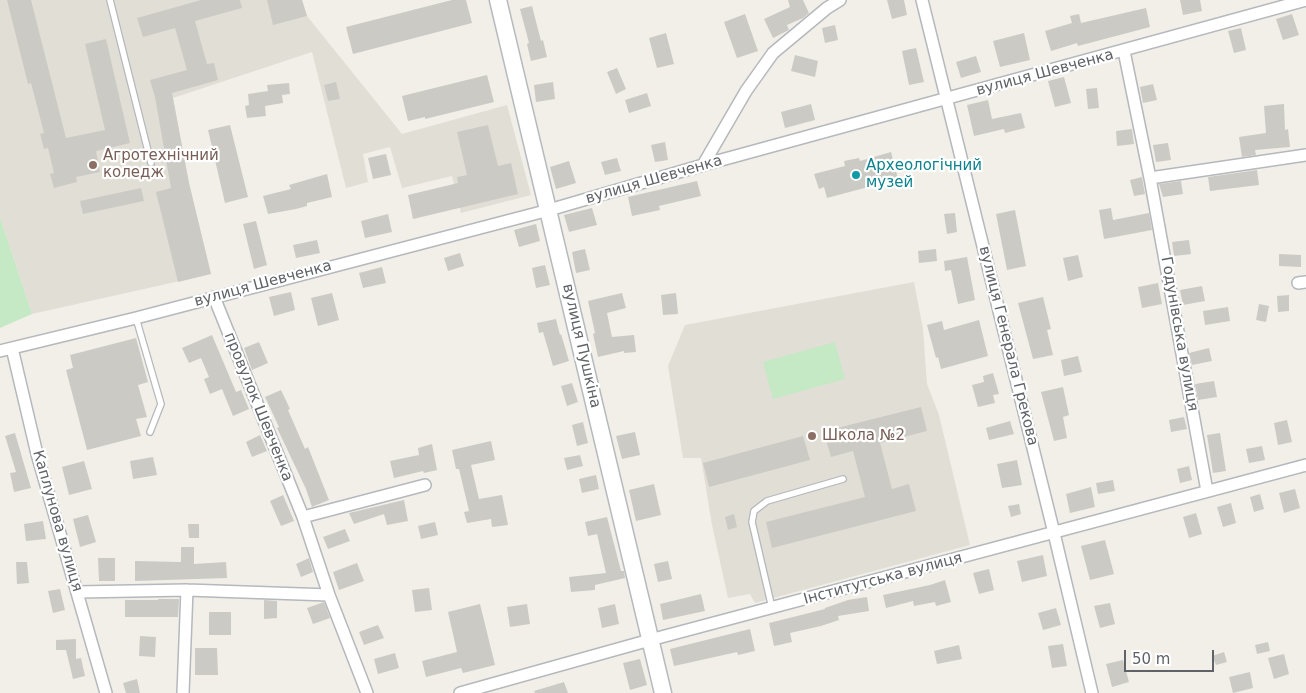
<!DOCTYPE html>
<meta charset="utf-8">
<style>
body{margin:0}
#map{position:relative;width:1306px;height:693px;overflow:hidden;background:#f1efe8;font-family:"DejaVu Sans",sans-serif}
canvas{display:block}
.scale{position:absolute;left:1124px;top:650px;width:90px;height:22px;box-sizing:border-box;border:2px solid #5f6368;border-top:0;padding-left:6px;font-size:15px;line-height:18px;white-space:nowrap;color:#5f6368;-webkit-text-stroke:4px #fff;paint-order:stroke}
</style>
<div id="map">
<canvas width="1306" height="693"></canvas>
<div class="scale">50 m</div>
</div>
<script>
const c = document.querySelector('canvas').getContext('2d');
c.lineJoin = 'round';
function fill(path, color) { c.fillStyle = color; c.fill(path, 'evenodd'); }
const toPath = rows => new Path2D(rows.map(r => 'M' + r).join(''));
function trace(path, color, width, dash) { c.strokeStyle = color; c.lineWidth = width; c.lineCap = dash ? 'butt' : 'round'; c.setLineDash(dash || []); c.stroke(path); }
function drawText(font, color, halo, rows, align = 'center') {
  c.font = font + ' "DejaVu Sans",sans-serif'; c.lineWidth = 4.5; c.setLineDash([]); c.textBaseline = 'middle'; c.strokeStyle = halo; c.fillStyle = color; for (const [text, x, y, turn = 0] of rows) {
    c.save(); c.translate(x, y); c.rotate((+turn || 0) * Math.PI / 180); c.textAlign = isNaN(turn) ? turn : align; if (halo) c.strokeText(text, 0, 0); c.fillText(text, 0, 0); c.restore();
  }
}
fill(toPath([
 [0,0,302,0,307,16,402,134,507,105,531,195,461,213,452,176,402,188,390,147,363,154,368,182,346,188,312,52,173,98,189,184,211,274,32,314,0,217],
 [914,282,923,329,927,384,939,415,970,545,755,603,750,594,728,598,712,525,701,458,683,458,668,366,685,325]
]), '#e1ded6');
fill(toPath([
 [0,217,32,314,0,328],
 [835,342,845,379,773,399,763,362]
]), '#c5e8c5');
fill(toPath([
 [7,0,31,0,66,138,105,130,85,44,106,39,130,143,96,151,100,172,76,177,77,182,54,188,50,174,54,173,48,148,44,149,40,134,44,133,31,83,28,84],
 [201,0,240,0,242,8,195,21,207,64,214,63,218,80,172,93,189,183,211,274,178,282,156,192,171,188,155,97,150,80,187,70,175,28,143,37,137,18],
 [267,0,302,0,307,16,273,25],
 [452,0,466,0,472,23,353,54,346,27],
 [788,0,803,0,809,13,803,18,787,25,789,30,773,38,764,19,790,7],
 [887,0,904,0,907,15,892,19],
 [1180,0,1200,0,1202,11,1183,15],
 [532,6,541,41,543,40,547,57,531,61,527,44,529,43,520,9],
 [1146,8,1150,27,1078,46,1077,43,1051,51,1045,31,1072,23,1070,16,1079,14,1081,23],
 [745,14,758,51,737,58,724,22],
 [1292,14,1299,35,1283,40,1276,19],
 [835,25,838,40,825,43,822,28],
 [1241,28,1246,50,1234,53,1228,31],
 [666,33,674,64,657,68,649,38],
 [1024,33,1030,60,1000,67,993,41],
 [916,48,924,82,909,85,902,51],
 [795,55,818,61,815,77,791,71],
 [976,56,981,72,961,78,956,62],
 [617,68,626,89,616,94,607,72],
 [487,75,494,102,425,119,425,117,408,121,402,96],
 [1064,77,1071,103,1055,107,1048,81],
 [336,82,340,99,328,101,324,85],
 [553,82,555,99,536,102,534,85],
 [289,83,290,94,282,95,283,103,265,106,266,116,247,118,245,106,249,105,248,94,268,91,267,85],
 [1153,84,1157,100,1143,103,1140,87],
 [1097,88,1099,108,1088,109,1086,89],
 [647,93,651,106,629,113,625,100],
 [988,100,992,119,1021,113,1025,128,1005,133,1004,129,974,136,967,105],
 [811,104,815,120,785,128,781,112],
 [1284,104,1285,130,1288,129,1290,147,1255,150,1256,155,1242,157,1239,137,1266,133,1264,106],
 [230,125,248,197,225,203,208,130],
 [488,125,498,166,511,163,518,194,413,219,408,195,458,183,457,177,467,175,457,132],
 [1132,129,1134,144,1117,146,1116,131],
 [665,142,668,160,655,162,651,145],
 [1168,143,1171,160,1156,162,1153,145],
 [891,152,898,179,827,198,824,187,819,189,814,174,845,166,844,161,859,158,860,161],
 [386,154,391,175,373,179,368,158],
 [617,158,621,171,605,175,601,162],
 [569,161,576,183,556,189,550,167],
 [1257,170,1259,185,1210,191,1208,177],
 [327,174,332,197,307,203,307,206,296,209,268,214,263,196,291,189,289,185],
 [1142,177,1145,194,1134,196,1130,180],
 [697,181,701,196,659,206,660,210,632,216,628,197],
 [1181,181,1183,194,1163,197,1159,184],
 [141,188,144,201,83,214,80,201],
 [592,208,597,225,569,232,564,215],
 [1111,208,1113,220,1149,213,1152,230,1104,239,1099,210],
 [1015,210,1026,266,1007,270,996,214],
 [955,213,957,232,947,234,944,214],
 [388,214,392,232,365,238,361,221],
 [256,221,267,265,254,269,243,224],
 [536,224,540,241,519,247,514,230],
 [317,240,320,253,296,258,293,245],
 [1189,240,1191,254,1174,256,1172,242],
 [585,249,590,270,576,273,572,252],
 [936,249,937,261,919,263,918,251],
 [460,253,464,266,448,271,444,258],
 [1279,254,1301,255,1301,267,1279,266],
 [1078,255,1083,277,1068,281,1063,258],
 [967,257,975,300,958,304,951,270,945,271,944,261],
 [545,265,550,285,536,288,532,268],
 [382,267,386,283,363,288,359,273],
 [1158,283,1162,304,1142,308,1138,287],
 [1202,286,1205,301,1183,305,1180,290],
 [291,292,295,310,274,316,269,297],
 [332,293,339,320,318,326,311,298],
 [622,293,626,308,607,313,612,337,634,335,636,352,624,353,624,351,598,357,593,334,595,333,588,301],
 [676,293,678,314,663,315,661,295],
 [1289,295,1289,311,1278,312,1277,296],
 [1043,297,1051,329,1047,330,1053,355,1033,359,1018,303],
 [1259,304,1269,306,1266,322,1256,320],
 [1228,307,1230,321,1205,325,1203,311],
 [556,319,560,335,561,334,569,361,553,366,543,332,539,333,537,323],
 [979,320,988,356,941,369,938,357,936,358,927,325,942,321,944,330],
 [212,335,236,392,241,390,249,409,233,416,222,389,210,394,204,379,209,377,201,358,189,363,182,348],
 [136,338,148,382,138,385,147,417,136,419,141,436,87,450,66,370,73,368,70,355],
 [259,342,268,363,252,370,244,348],
 [1209,348,1212,361,1192,365,1189,353],
 [1078,356,1082,372,1064,376,1061,360],
 [993,373,999,394,993,395,995,403,978,407,972,385,984,382,983,376],
 [1214,381,1217,397,1198,400,1195,384],
 [572,383,578,402,567,406,561,386],
 [1063,387,1069,415,1063,417,1067,438,1054,441,1041,392],
 [281,390,290,409,288,410,305,449,308,447,329,500,314,506,312,507,306,489,277,428,279,427,265,397],
 [921,407,927,431,880,443,892,489,909,484,916,511,772,548,766,522,865,497,853,451,831,457,823,429,837,426,837,428],
 [1184,417,1187,429,1171,432,1169,420],
 [1287,420,1292,442,1278,445,1274,423],
 [1010,421,1014,434,989,440,986,428],
 [583,422,588,443,577,446,572,425],
 [635,432,640,455,622,459,616,436],
 [15,433,31,488,14,492,10,473,16,472,5,436],
 [1220,433,1226,471,1213,473,1207,435],
 [260,435,267,451,252,457,246,442],
 [803,436,810,460,709,487,703,463],
 [491,441,495,460,471,465,479,499,502,495,508,525,492,527,491,519,467,523,464,512,469,511,459,469,456,469,452,450],
 [432,444,437,470,424,473,423,471,394,478,390,461,419,455,418,448],
 [1262,446,1265,460,1249,463,1246,449],
 [580,455,583,466,567,470,564,458],
 [153,457,157,475,133,479,130,461],
 [1017,460,1022,485,1002,488,997,464],
 [84,461,92,489,69,495,62,467],
 [1189,466,1192,480,1180,483,1177,469],
 [596,475,599,489,582,493,579,479],
 [1113,480,1115,491,1098,494,1096,483],
 [654,484,661,515,636,521,629,490],
 [1091,487,1095,507,1070,513,1066,494],
 [1295,489,1300,508,1284,513,1279,493],
 [1260,494,1264,509,1254,512,1250,497],
 [283,495,294,521,281,526,270,501],
 [404,500,408,521,387,525,384,514,354,524,349,513],
 [1231,503,1236,523,1223,527,1217,507],
 [1019,504,1021,514,1011,517,1008,506],
 [1196,513,1202,534,1189,538,1183,517],
 [734,514,737,527,728,530,725,517],
 [88,515,96,542,80,547,73,519],
 [607,517,621,571,624,571,625,578,595,585,595,590,571,592,569,577,606,573,597,534,588,536,585,522],
 [43,521,46,539,26,541,24,524],
 [435,522,438,535,421,539,418,526],
 [188,524,199,524,199,538,189,538],
 [345,529,350,541,328,549,323,537],
 [1105,540,1114,574,1090,580,1081,546],
 [181,547,194,547,194,564,226,562,227,578,135,581,135,561,181,562],
 [1043,555,1047,576,1022,582,1017,561],
 [98,558,115,558,115,581,99,581],
 [309,558,313,572,301,577,296,564],
 [668,561,672,579,658,582,654,564],
 [16,562,27,562,29,583,17,584],
 [357,563,364,581,339,590,333,572],
 [989,569,994,590,979,594,973,573],
 [945,580,951,602,936,606,935,602,914,606,913,601,886,608,883,595,930,585],
 [429,588,432,610,415,612,412,590],
 [60,589,65,610,53,613,48,591],
 [701,594,705,611,663,620,660,604],
 [867,597,869,611,838,616,839,620,821,626,790,633,792,642,774,646,769,623,825,609,825,608,848,600],
 [158,599,179,599,178,617,125,617,125,600,158,600],
 [264,600,277,601,277,618,264,619],
 [324,602,330,618,313,624,307,608],
 [1110,603,1115,624,1100,628,1094,606],
 [480,604,495,665,463,673,461,668,426,677,422,661,457,652,448,612],
 [527,604,530,624,510,627,507,607],
 [615,604,619,624,602,628,598,608],
 [1056,608,1061,625,1043,630,1038,613],
 [209,612,231,612,231,635,209,635],
 [378,625,384,638,364,645,359,632],
 [750,629,755,651,738,655,737,652,674,666,670,649],
 [140,636,156,637,155,657,139,656],
 [76,639,76,659,81,658,85,676,73,679,66,650,56,650,56,640],
 [1268,642,1270,651,1257,654,1255,645],
 [1063,644,1067,666,1052,668,1048,646],
 [959,645,962,659,937,664,934,651],
 [195,648,217,648,218,675,195,675],
 [1224,652,1227,662,1216,665,1212,656],
 [395,653,399,668,378,674,374,659],
 [1284,654,1289,674,1274,679,1268,658],
 [640,659,647,685,630,690,623,663],
 [1123,660,1129,682,1112,687,1106,664],
 [1250,672,1253,688,1233,693,1229,677],
 [137,679,140,693,126,693,123,683],
 [564,682,568,693,535,693,534,691]
]), '#cccac5');
const lane = toPath([
 [110,0,151,163],
 [136,318,161,404,150,432],
 [772,608,752,522,754,511,767,501,843,479]
]);
const street = toPath([
 [922,0,1054,533,1092,693],
 [1124,51,1150,178,1207,491],
 [703,165,746,91,773,53,827,8,840,0],
 [1150,178,1306,155],
 [1298,283,1306,282],
 [214,297,303,517,329,595,367,693],
 [12,348,37,454,106,693],
 [0,351,136,318,549,210,703,165,1306,0],
 [303,517,425,485],
 [78,592,187,590,329,595],
 [183,693,187,590],
 [460,693,650,640,1306,465]
]);
const secondary = toPath([
 [498,0,663,693]
]);
trace(lane, '#b5b8bc', 8);
trace(street, '#b5b8bc', 14);
trace(secondary, '#b6babf', 19);
trace(lane, '#fff', 5.5);
trace(street, '#fff', 11);
trace(secondary, '#fff', 16);
for (const [x, y, r, color] of [
 [93,165,5,"#8d6e63"],
 [856,175,5,"#0f9aa8"],
 [812,436,5,"#8d6e63"]
]) { const dot = new Path2D(); dot.arc(x, y, r, 0, 2 * Math.PI); c.fillStyle = color; c.fill(dot); trace(dot, '#fff', 2); }
drawText('15px', '#5f6368', '#fff', [
 ["вулиця Шевченка",1045,73,-15],
 ["вулиця Шевченка",654,180,-16],
 ["вулиця Шевченка",263,284,-15],
 ["Годунівська вулиця",1179,334,80],
 ["вулиця Пушкіна",581,346,77],
 ["вулиця Генерала Грекова",1008,346,76],
 ["провулок Шевченка",258,407,68],
 ["Каплунова вулиця",57,521,74],
 ["Інститутська вулиця",883,579,-15]
]);
drawText('15px', '#785e54', '#fff', [
 ["Агротехнічний",103,156],
 ["коледж",103,173],
 ["Школа №2",822,436]
], 'left');
drawText('15px', '#0d838f', '#fff', [
 ["Археологічний",866,166],
 ["музей",866,183]
], 'left');
</script>
